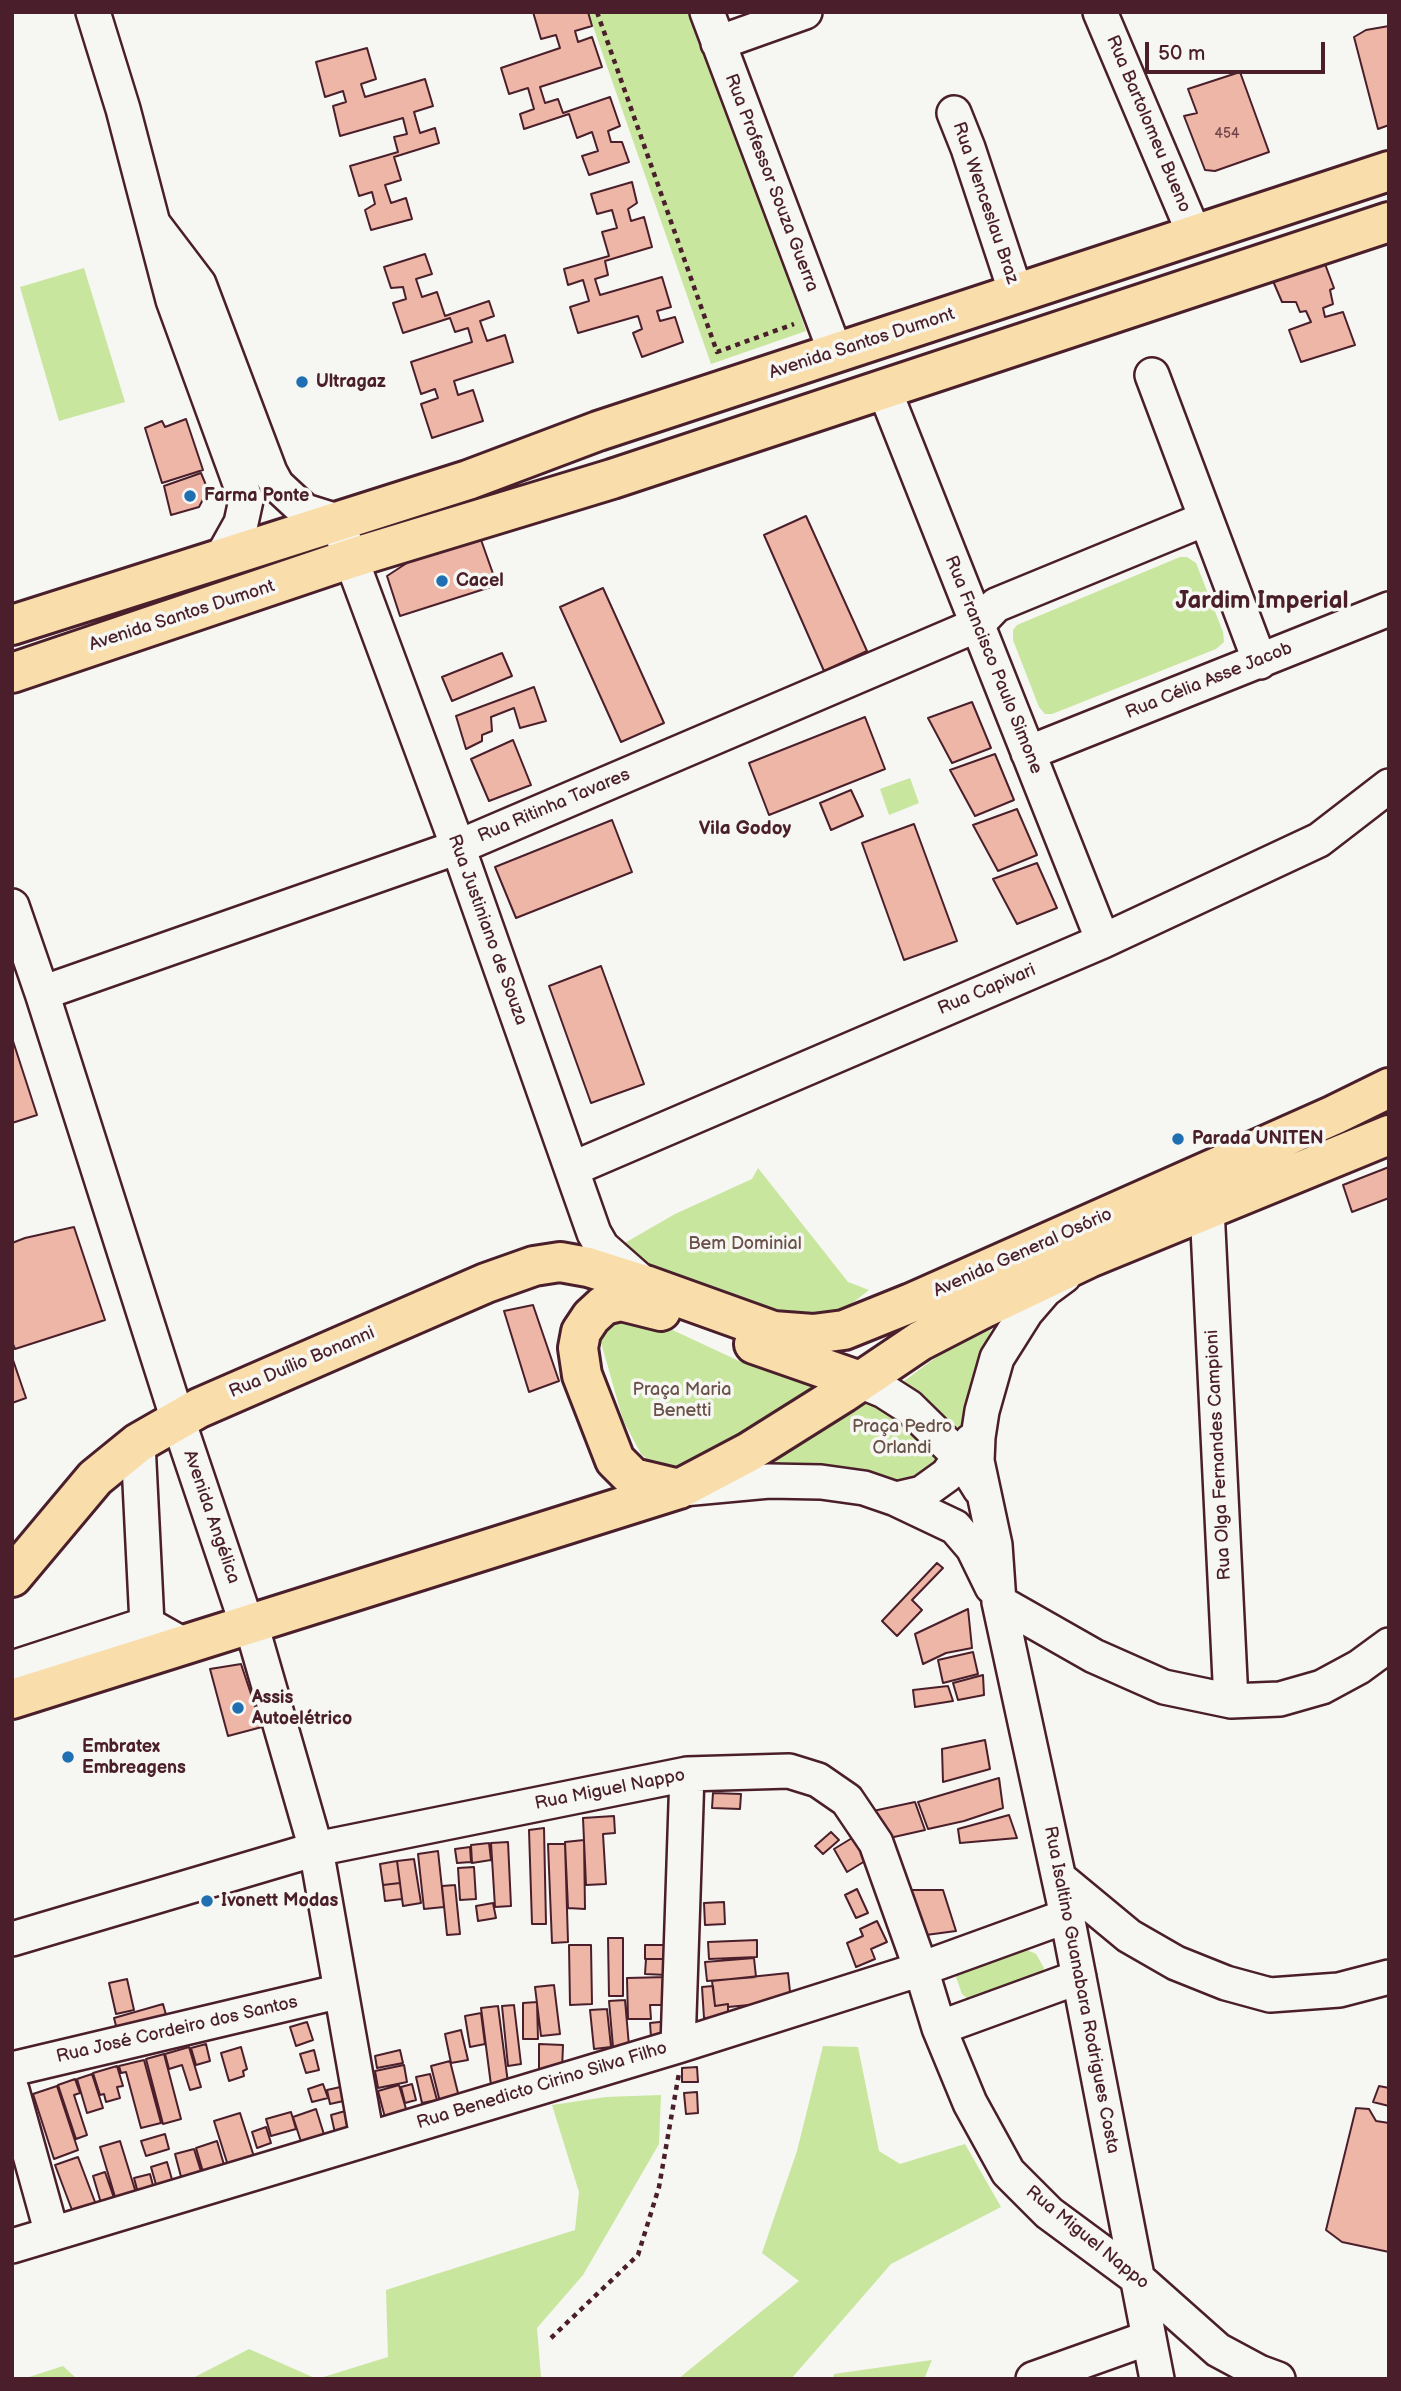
<!DOCTYPE html>
<meta charset="utf-8">
<style>
body{margin:0}
#map{position:relative;width:1401px;height:2391px;overflow:hidden;background:#f6f6f2;font-family:"Balsamiq Sans",sans-serif}
canvas{display:block}
.frame{position:absolute;inset:0;border:14px solid #4a1f2b;pointer-events:none}
.scale{position:absolute;left:1145px;top:42px;width:180px;height:32px;box-sizing:border-box;border:4px solid #4a1f2b;border-top:0;padding-left:9px;font-size:21px;line-height:24px;white-space:nowrap;color:#4a1f2b;-webkit-text-stroke:5px #f6f6f2;paint-order:stroke}
</style>
<div id="map">
<canvas width="1401" height="2391"></canvas>
<div class="frame"></div>
<div class="scale">50 m</div>
</div>
<script>
const c = document.querySelector('canvas').getContext('2d');
c.lineJoin = 'round';
function fill(path, color) { c.fillStyle = color; c.fill(path, 'evenodd'); }
const toPath = rows => new Path2D(rows.map(r => 'M' + r).join(''));
function trace(path, color, width, dash) { c.strokeStyle = color; c.lineWidth = width; c.lineCap = dash ? 'butt' : 'round'; c.setLineDash(dash || []); c.stroke(path); }
function drawText(font, color, halo, rows, align = 'center') {
  c.font = font + ' "Balsamiq Sans",sans-serif'; c.lineWidth = 7; c.setLineDash([]); c.textBaseline = 'middle'; c.strokeStyle = halo; c.fillStyle = color; for (const [text, x, y, turn = 0] of rows) {
    c.save(); c.translate(x, y); c.rotate((+turn || 0) * Math.PI / 180); c.textAlign = isNaN(turn) ? turn : align; if (halo) c.strokeText(text, 0, 0); c.fillText(text, 0, 0); c.restore();
  }
}
fill(toPath([
 [588,12,695,12,806,331,711,364],
 [84,268,125,402,59,421,20,287],
 [1180,557,1187,557,1196,563,1223,632,1224,642,1216,649,1052,714,1045,714,1039,707,1013,640,1013,630,1017,625],
 [910,778,919,803,889,815,880,789],
 [758,1168,848,1282,869,1290,841,1312,792,1315,738,1302,660,1273,623,1244,675,1214,752,1179],
 [634,1312,739,1361,825,1383,728,1444,679,1468,660,1470,641,1454,623,1420,600,1339,608,1322],
 [992,1327,980,1359,973,1415,918,1488,785,1470,774,1464,780,1456,907,1379,939,1355],
 [1021,1947,1036,1954,1044,1968,1038,1981,974,2004,962,1994,956,1977,968,1963],
 [823,2046,858,2047,879,2151,900,2164,965,2144,1001,2207,891,2264,791,2379,678,2379,799,2281,762,2253,797,2151],
 [661,2095,659,2144,583,2275,537,2328,541,2377,546,2379,191,2379,249,2349,317,2379,388,2357,386,2290,575,2230,579,2192,552,2105,606,2097],
 [932,2360,924,2379,833,2379,834,2374],
 [63,2366,77,2379,23,2379]
]), '#c8e69e');
const building = toPath([
 [533,12,588,12,592,26,575,31,578,42,592,37,602,67,540,87,545,103,558,99,563,113,610,97,620,126,608,131,611,142,622,142,629,162,589,175,582,156,598,151,592,132,577,138,569,114,524,129,520,114,534,109,528,88,509,94,501,68,560,48,556,35,541,39,533,12],
 [1389,26,1389,125,1378,129,1354,37,1366,30,1389,26],
 [367,48,376,79,361,84,365,97,425,79,433,106,414,112,420,133,435,128,439,143,394,157,401,180,385,185,391,203,406,198,412,219,371,230,365,210,375,204,372,192,359,196,350,166,398,152,394,137,407,134,403,118,340,136,333,106,346,102,343,91,325,97,316,62,367,48],
 [1240,72,1269,152,1215,171,1205,170,1184,116,1197,113,1188,89,1240,72],
 [632,182,637,203,628,209,631,221,644,217,652,247,605,261,608,275,595,279,600,295,662,277,671,307,657,311,660,321,675,317,683,342,642,357,633,333,642,329,638,316,578,333,570,307,589,301,583,280,568,285,564,269,609,256,602,232,617,228,612,210,597,214,591,194,632,182],
 [425,254,432,274,416,279,422,297,437,292,445,316,489,301,494,316,480,321,487,341,505,335,513,362,454,381,458,395,473,390,483,421,432,438,421,404,438,398,435,389,421,394,411,362,472,342,468,328,455,332,450,318,403,333,393,303,406,299,403,287,391,288,384,267,425,254],
 [1322,256,1334,288,1330,290,1333,304,1323,308,1325,317,1343,312,1355,345,1301,362,1289,330,1311,322,1306,311,1300,312,1296,302,1282,302,1270,274,1322,256],
 [186,419,203,470,162,483,145,428,162,421,165,427,186,419],
 [201,473,208,490,199,507,171,515,164,486,201,473],
 [806,516,867,651,824,671,764,535,806,516],
 [480,537,497,585,400,616,387,576,416,557,480,537],
 [603,588,664,723,621,742,560,607,603,588],
 [502,653,512,676,452,701,442,677,502,653],
 [534,687,546,721,520,728,514,708,491,717,492,731,482,735,482,741,466,749,456,716,534,687],
 [972,702,991,748,952,763,928,718,972,702],
 [865,717,885,769,769,815,749,763,865,717],
 [513,740,531,785,489,801,471,759,513,740],
 [995,754,1014,800,975,816,950,770,995,754],
 [851,790,863,816,831,830,820,803,851,790],
 [1017,809,1037,855,998,871,973,825,1017,809],
 [612,820,632,872,516,918,495,867,612,820],
 [914,824,957,941,904,960,862,843,914,824],
 [1037,863,1057,908,1017,924,993,879,1037,863],
 [601,966,644,1084,591,1103,549,986,601,966],
 [12,1038,37,1115,12,1123,12,1038],
 [1389,1167,1389,1198,1352,1212,1343,1185,1389,1167],
 [74,1227,105,1320,15,1349,12,1342,12,1243,25,1238,74,1227],
 [533,1305,559,1381,529,1392,504,1311,533,1305],
 [12,1357,26,1398,12,1403,12,1357],
 [937,1563,943,1568,912,1600,922,1610,897,1636,882,1621,937,1563],
 [968,1609,972,1648,946,1653,923,1664,915,1634,968,1609],
 [973,1652,978,1674,943,1683,938,1660,973,1652],
 [241,1664,262,1727,228,1736,210,1669,241,1664],
 [983,1675,984,1695,958,1700,953,1683,983,1675],
 [948,1686,953,1701,915,1707,913,1690,948,1686],
 [985,1740,990,1769,943,1782,942,1749,985,1740],
 [999,1778,1003,1808,964,1821,928,1829,918,1802,999,1778],
 [713,1793,741,1794,740,1809,712,1808,713,1793],
 [915,1802,925,1830,885,1839,873,1811,915,1802],
 [1009,1815,1017,1838,960,1843,958,1829,1009,1815],
 [614,1816,615,1833,603,1834,606,1884,586,1885,583,1818,614,1816],
 [544,1828,546,1924,532,1924,529,1830,544,1828],
 [831,1832,839,1840,823,1854,815,1846,831,1832],
 [857,1835,870,1858,847,1872,834,1849,857,1835],
 [584,1840,585,1909,568,1908,565,1842,584,1840],
 [508,1842,511,1906,495,1907,491,1843,508,1842],
 [489,1843,491,1860,472,1863,471,1845,489,1843],
 [548,1844,565,1844,568,1942,552,1943,548,1844],
 [470,1847,471,1862,457,1863,455,1849,470,1847],
 [438,1851,444,1907,424,1909,418,1854,438,1851],
 [414,1859,421,1903,403,1906,397,1861,414,1859],
 [397,1861,400,1883,383,1885,380,1864,397,1861],
 [474,1867,476,1899,460,1900,458,1868,474,1867],
 [400,1883,402,1899,385,1901,383,1885,400,1883],
 [455,1885,460,1934,447,1935,442,1886,455,1885],
 [857,1889,868,1913,856,1918,845,1895,857,1889],
 [910,1890,943,1890,956,1931,926,1935,910,1890],
 [724,1902,725,1924,705,1925,704,1903,724,1902],
 [493,1903,496,1918,478,1921,476,1906,493,1903],
 [877,1921,887,1942,871,1949,875,1959,856,1967,847,1943,863,1936,860,1929,877,1921],
 [608,1938,623,1938,623,1996,609,1996,608,1938],
 [757,1940,757,1957,709,1959,708,1942,757,1940],
 [569,1945,591,1945,592,2004,570,2005,569,1945],
 [645,1945,674,1945,674,1959,645,1959,645,1945],
 [754,1958,756,1977,707,1981,705,1962,754,1958],
 [646,1959,668,1959,667,1975,645,1974,646,1959],
 [788,1973,791,2001,728,2007,728,2004,715,2006,712,1981,788,1973],
 [668,1977,669,2005,650,2005,651,2019,628,2019,627,1978,668,1977],
 [127,1979,134,2010,116,2014,109,1983,127,1979],
 [554,1985,560,2034,541,2036,535,1987,554,1985],
 [713,1986,715,2006,728,2004,728,2017,704,2018,702,1987,713,1986],
 [625,2000,629,2046,613,2047,609,2001,625,2000],
 [537,2002,538,2039,523,2039,523,2003,537,2002],
 [163,2004,168,2022,120,2041,114,2018,163,2004],
 [514,2005,521,2064,508,2066,502,2006,514,2005],
 [498,2006,508,2083,491,2085,481,2008,498,2006],
 [607,2009,611,2047,594,2049,590,2010,607,2009],
 [481,2013,485,2044,470,2047,465,2016,481,2013],
 [669,2021,671,2034,651,2037,650,2023,669,2021],
 [307,2022,313,2040,296,2046,290,2027,307,2022],
 [461,2030,468,2060,451,2063,445,2034,461,2030],
 [206,2044,210,2061,196,2065,191,2048,206,2044],
 [539,2044,563,2045,562,2070,539,2070,539,2044],
 [189,2047,201,2087,190,2090,182,2065,169,2069,165,2054,189,2047],
 [241,2047,247,2069,243,2071,244,2076,229,2081,221,2053,241,2047],
 [314,2050,319,2070,306,2073,300,2054,314,2050],
 [400,2050,403,2063,377,2068,375,2056,400,2050],
 [164,2054,181,2119,163,2124,146,2059,164,2054],
 [144,2060,161,2123,141,2128,126,2072,121,2073,119,2066,144,2060],
 [450,2061,461,2105,442,2110,431,2066,450,2061],
 [404,2065,407,2082,378,2088,375,2071,404,2065],
 [117,2066,123,2086,117,2087,120,2098,106,2102,104,2094,100,2095,93,2073,117,2066],
 [697,2067,698,2082,682,2082,682,2068,697,2067],
 [92,2074,103,2108,87,2113,77,2079,92,2074],
 [430,2074,437,2100,422,2103,416,2077,430,2074],
 [75,2079,80,2093,74,2095,87,2135,76,2139,58,2085,75,2079],
 [323,2084,328,2098,312,2102,308,2089,323,2084],
 [412,2084,416,2100,405,2103,401,2087,412,2084],
 [399,2085,409,2119,387,2125,378,2091,399,2085],
 [57,2086,78,2150,54,2159,33,2094,57,2086],
 [345,2086,348,2100,330,2104,327,2090,345,2086],
 [1379,2086,1389,2088,1389,2106,1373,2102,1379,2086],
 [697,2092,698,2113,686,2114,684,2093,697,2092],
 [1356,2108,1369,2109,1376,2121,1389,2123,1389,2252,1342,2242,1326,2230,1356,2108],
 [316,2109,327,2144,304,2151,293,2117,316,2109],
 [349,2110,352,2138,337,2142,331,2115,349,2110],
 [291,2112,296,2129,271,2136,266,2119,291,2112],
 [240,2113,256,2163,230,2172,214,2121,240,2113],
 [266,2127,271,2143,257,2148,252,2132,266,2127],
 [165,2134,169,2149,146,2156,141,2141,165,2134],
 [120,2141,136,2193,116,2200,100,2147,120,2141],
 [217,2141,227,2175,206,2182,196,2148,217,2141],
 [194,2149,204,2181,184,2188,175,2154,194,2149],
 [78,2157,98,2210,75,2218,55,2165,78,2157],
 [167,2162,173,2183,157,2188,151,2167,167,2162],
 [105,2172,114,2198,101,2203,93,2176,105,2172],
 [150,2174,154,2189,138,2193,134,2178,150,2174]
]);
fill(building, '#eeb6a6');
trace(building, '#4a1f2b', 2);
const minor = toPath([
 [93,12,123,109,173,300,246,500,241,523,222,557],
 [707,12,836,354],
 [1100,12,1195,236],
 [718,43,805,12],
 [954,113,968,148,1016,293],
 [155,226,199,284,270,472,277,485,305,511,337,521,458,847,594,1233,602,1247,644,1284],
 [1152,375,1260,662],
 [884,389,1103,941],
 [1028,753,1389,609],
 [12,906,42,993,178,1420,242,1610,251,1624,316,1849,367,2138],
 [42,993,458,847,977,625,996,605,1205,519],
 [572,1169,1103,941,1319,840,1389,786],
 [1207,1208,1231,1701],
 [1064,1276,1045,1290,1026,1312,997,1358,982,1411,978,1437,977,1461,995,1545,999,1602,1067,1916,1157,2379],
 [860,1381,884,1391,909,1407,960,1457,980,1489],
 [138,1443,147,1624],
 [683,1489,769,1481,821,1482,864,1488,896,1499,955,1527,973,1548,992,1587],
 [896,1499,922,1493,947,1475,971,1441],
 [999,1602,1094,1656,1164,1687,1231,1701,1280,1699,1322,1687,1359,1667,1389,1645],
 [12,1668,147,1624,184,1645],
 [1059,1878,1129,1936,1176,1963,1226,1983,1270,1995,1339,1990,1389,1977],
 [12,1939,316,1849,687,1774,789,1771,818,1780,847,1800,876,1843,921,1969,939,2028,970,2103,1008,2172,1049,2213,1137,2278,1218,2350,1259,2372,1278,2379],
 [939,2028,1079,1977],
 [678,2046,687,1774],
 [12,2069,341,1991],
 [12,2090,52,2234],
 [12,2246,678,2046,921,1969,1067,1916],
 [1033,2379,1148,2338]
]);
const major = toPath([
 [12,625,468,480,598,431,1389,171],
 [12,673,352,558,612,479,1389,222],
 [661,1311,621,1301,604,1305,591,1317,581,1332,578,1348,582,1375,615,1460,633,1478,679,1489],
 [754,1344,860,1381],
 [12,1577,95,1478,138,1443,199,1408,486,1283,534,1266,560,1262,588,1267,645,1285,773,1331,813,1334,844,1330,911,1303,1334,1115,1389,1088],
 [12,1699,679,1489,749,1452,843,1393,920,1341,982,1309,1089,1258,1389,1135]
]);
trace(minor, '#4a1f2b', 38);
trace(major, '#4a1f2b', 44);
trace(toPath([
 [597,12,717,352,794,324],
 [551,2338,638,2255,659,2187,679,2073]
]), '#4a1f2b', 4.5, [5, 5]);
trace(minor, '#f6f6f2', 33);
trace(major, '#f9deab', 38);
for (const [x, y, r, color] of [
 [302,382,7,"#1f6fb2"],
 [190,496,7,"#1f6fb2"],
 [442,581,7,"#1f6fb2"],
 [1178,1139,7,"#1f6fb2"],
 [238,1708,7,"#1f6fb2"],
 [68,1757,7,"#1f6fb2"],
 [207,1901,7,"#1f6fb2"]
]) { const dot = new Path2D(); dot.arc(x, y, r, 0, 2 * Math.PI); c.fillStyle = color; c.fill(dot); trace(dot, '#f6f6f2', 2.5); }
drawText('14px', '#73454a', null, [
 ["454",1227,134]
]);
drawText('18px', '#4a1f2b', '#f6f6f2', [
 ["Rua Bartolomeu Bueno",1148,124,67],
 ["Rua Professor Souza Guerra",771,183,69],
 ["Rua Wenceslau Braz",985,203,71],
 ["Avenida Santos Dumont",862,344,-18],
 ["Avenida Santos Dumont",182,616,-18],
 ["Rua Francisco Paulo Simone",993,665,68],
 ["Rua Célia Asse Jacob",1209,681,-22],
 ["Rua Ritinha Tavares",554,806,-23],
 ["Rua Justiniano de Souza",487,930,70],
 ["Rua Capivari",987,990,-23],
 ["Avenida General Osório",1023,1253,-24],
 ["Rua Duílio Bonanni",302,1363,-23],
 ["Rua Olga Fernandes Campioni",1219,1455,-93],
 ["Avenida Angélica",211,1517,71],
 ["Rua Miguel Nappo",610,1790,-11],
 ["Rua Isaltino Guanabara Rodrigues Costa",1081,1990,79],
 ["Rua José Cordeiro dos Santos",177,2030,-13],
 ["Rua Benedicto Cirino Silva Filho",542,2086,-17],
 ["Rua Miguel Nappo",1087,2238,39]
]);
drawText('bold 18px', '#4a1f2b', '#f6f6f2', [
 ["Ultragaz",316,382],
 ["Farma Ponte",204,496],
 ["Cacel",456,581],
 ["Parada UNITEN",1192,1139],
 ["Assis",252,1698],
 ["Autoelétrico",252,1719],
 ["Embratex",82,1747],
 ["Embreagens",82,1768],
 ["Ivonett Modas",221,1901]
], 'left');
drawText('18px', '#6a5148', '#f6f6f2', [
 ["Bem Dominial",745,1244],
 ["Praça Maria",682,1390],
 ["Benetti",682,1411],
 ["Praça Pedro",902,1427],
 ["Orlandi",902,1448]
]);
drawText('bold 19px', '#4a1f2b', '#f6f6f2', [
 ["Vila Godoy",745,829]
]);
drawText('bold 24px', '#4a1f2b', '#f6f6f2', [
 ["Jardim Imperial",1262,602]
]);
</script>
